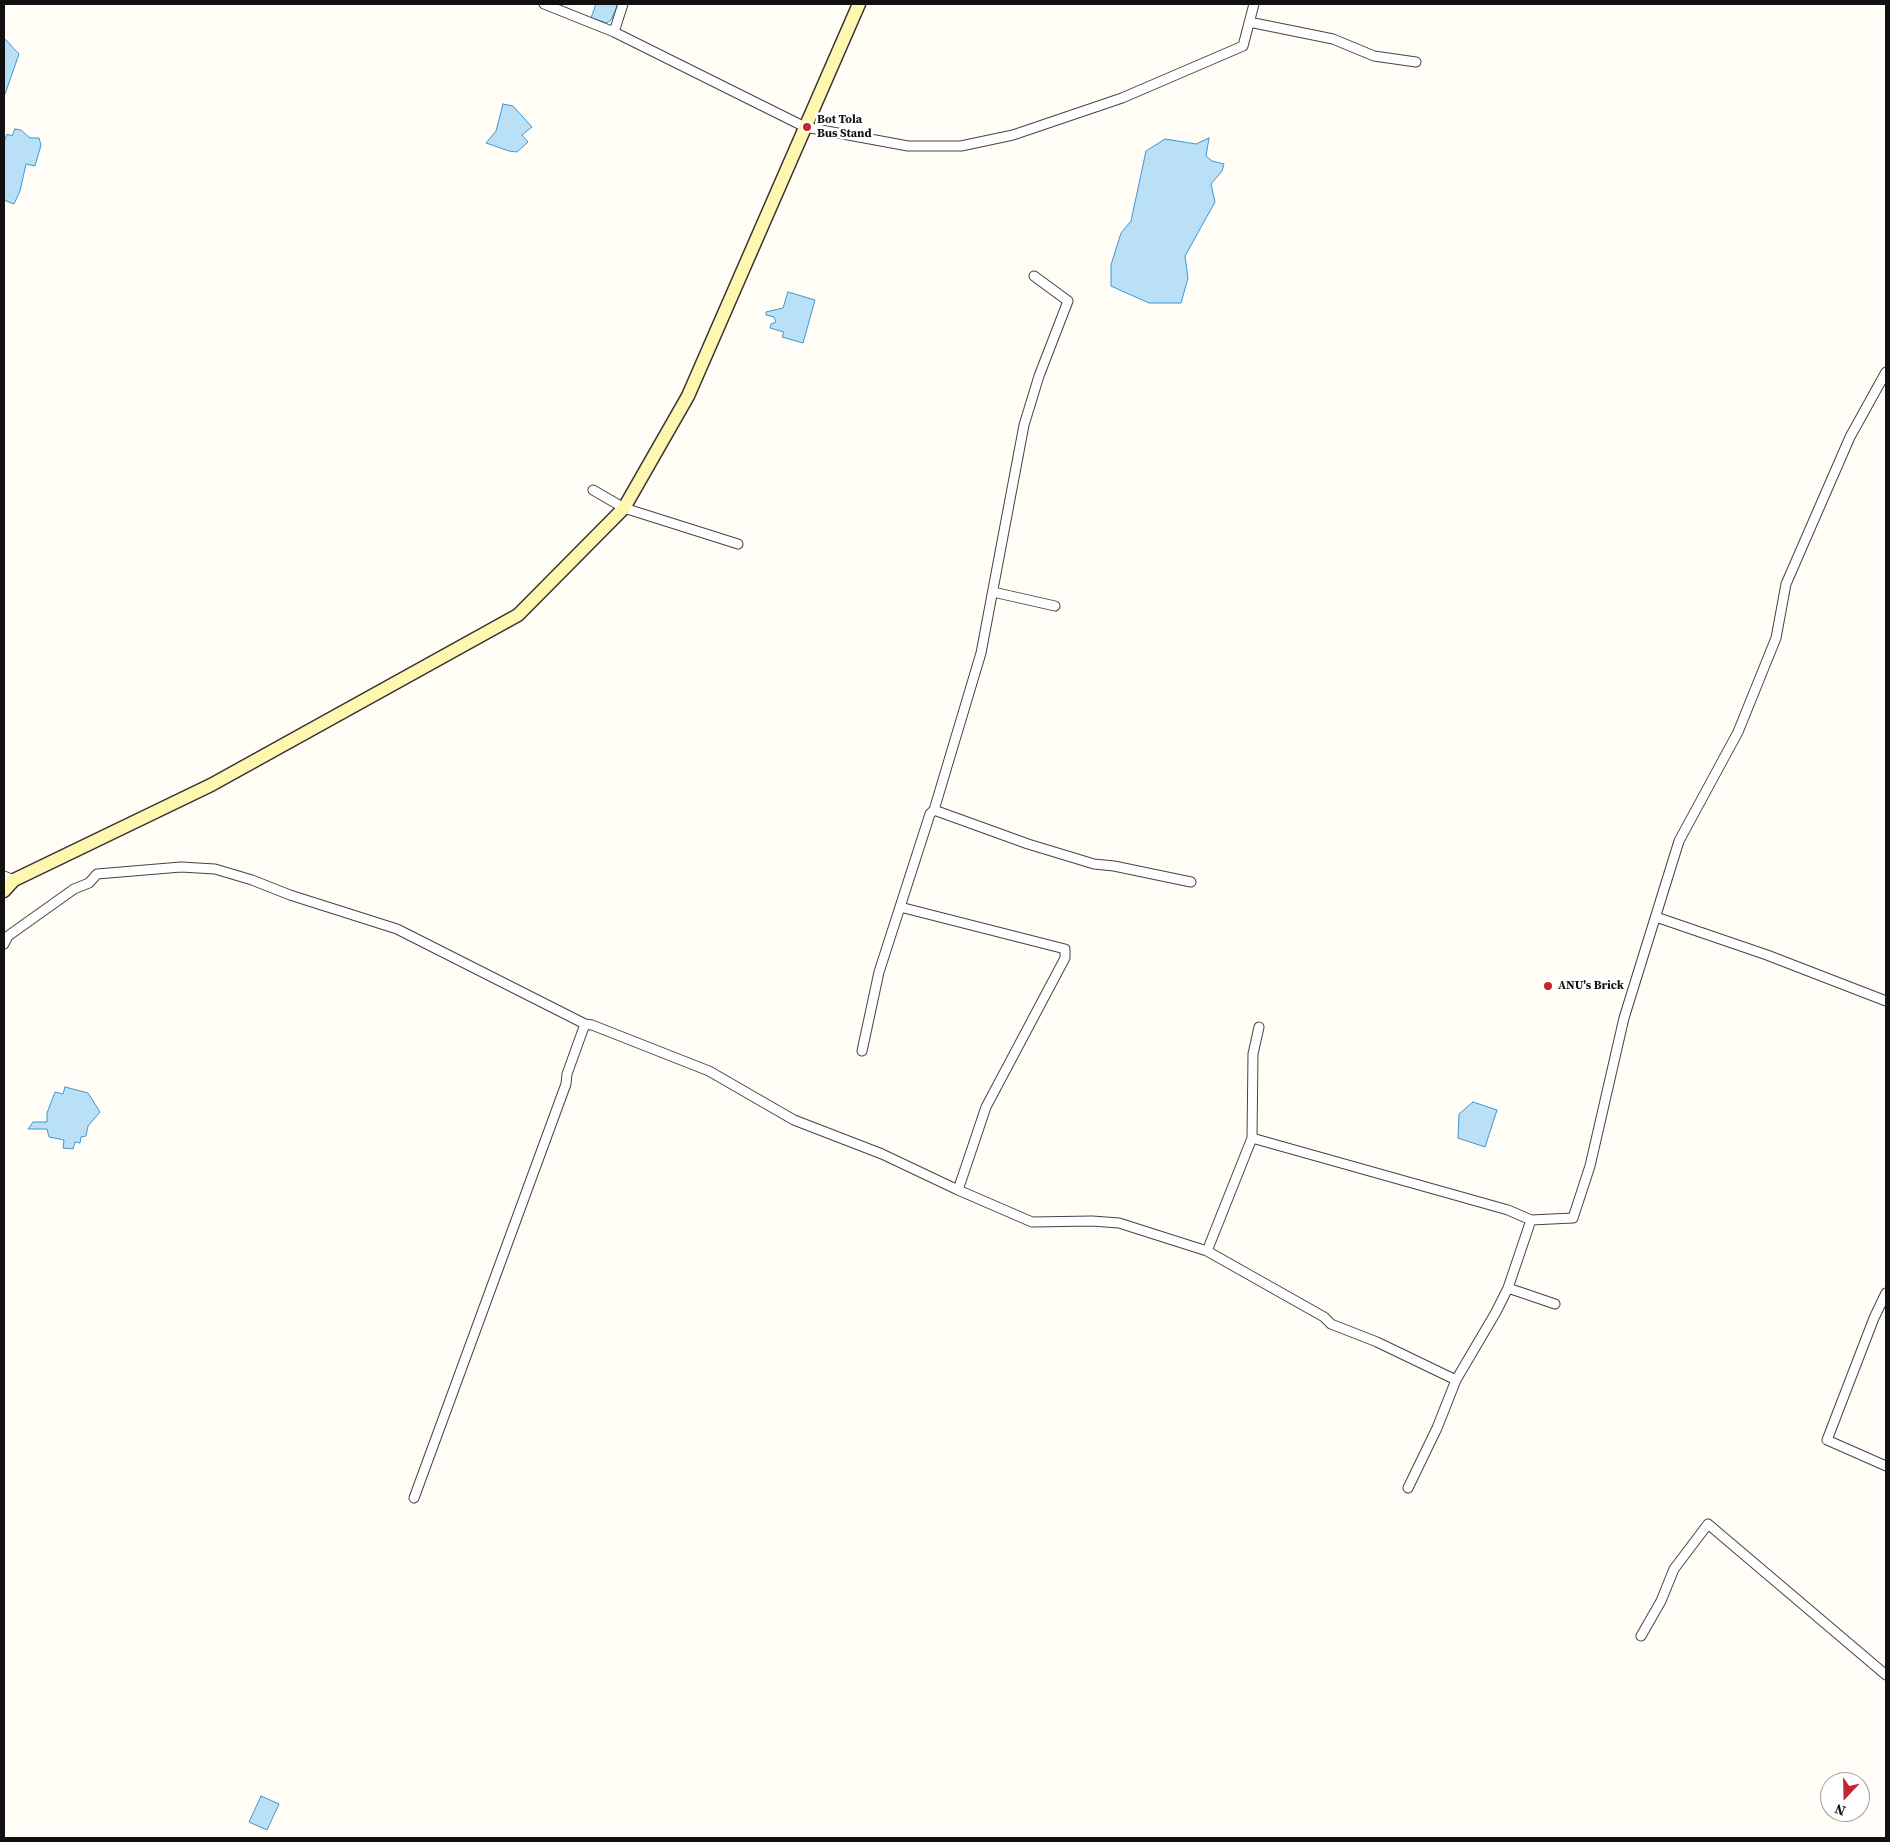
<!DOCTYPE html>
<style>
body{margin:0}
#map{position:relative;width:1890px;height:1842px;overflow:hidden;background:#fffdf5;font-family:"Source Serif 4",serif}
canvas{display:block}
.frame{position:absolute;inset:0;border:5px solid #111;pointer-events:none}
.north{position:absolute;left:1820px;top:1772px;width:50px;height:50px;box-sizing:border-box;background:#fff;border:1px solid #a0a0a0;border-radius:50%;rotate:201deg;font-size:14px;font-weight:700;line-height:20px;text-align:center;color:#111}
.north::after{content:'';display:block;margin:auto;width:18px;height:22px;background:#c4262e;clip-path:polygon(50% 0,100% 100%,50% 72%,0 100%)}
</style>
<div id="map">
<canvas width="1890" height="1842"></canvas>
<div class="frame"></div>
<div class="north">N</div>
</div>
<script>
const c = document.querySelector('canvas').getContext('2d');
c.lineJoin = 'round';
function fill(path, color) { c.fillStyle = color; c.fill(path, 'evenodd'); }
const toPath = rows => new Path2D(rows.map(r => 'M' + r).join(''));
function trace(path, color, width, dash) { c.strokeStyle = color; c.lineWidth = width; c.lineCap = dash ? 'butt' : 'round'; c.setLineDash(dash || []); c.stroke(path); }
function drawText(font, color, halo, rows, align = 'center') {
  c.font = font + ' "Source Serif 4",serif'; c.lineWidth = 5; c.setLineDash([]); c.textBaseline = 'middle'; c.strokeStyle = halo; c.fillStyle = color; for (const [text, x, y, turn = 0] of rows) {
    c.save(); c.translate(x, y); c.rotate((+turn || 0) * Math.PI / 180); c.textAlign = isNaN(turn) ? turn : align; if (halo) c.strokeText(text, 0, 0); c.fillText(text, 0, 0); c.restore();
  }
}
const water = toPath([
 [596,4,618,4,611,20,607,23,591,18,596,4],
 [4,38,19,54,4,97,4,38],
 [503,104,513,106,532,127,522,135,528,142,517,152,509,151,486,143,496,131,503,104],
 [15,129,21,130,30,138,39,138,41,145,35,166,26,164,20,191,14,204,4,200,4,142,7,134,12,136,15,129],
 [1209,138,1206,156,1212,161,1224,164,1222,171,1211,184,1215,202,1185,256,1188,278,1181,303,1149,303,1111,286,1111,265,1121,233,1131,221,1146,151,1165,139,1196,144,1209,138],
 [788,292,815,300,803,343,782,337,784,332,770,328,771,324,776,322,774,317,766,315,766,312,783,308,788,292],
 [65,1087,88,1093,100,1112,88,1126,86,1136,81,1137,80,1143,75,1142,73,1149,63,1148,64,1140,49,1137,47,1129,28,1129,33,1122,47,1122,47,1113,55,1092,63,1094,65,1087],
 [1473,1102,1497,1110,1485,1147,1458,1138,1459,1114,1473,1102],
 [261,1796,279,1804,267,1830,249,1822,261,1796]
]);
fill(water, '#b9e0f7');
trace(water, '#3f96cf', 1);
const street = toPath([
 [544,4,614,32,805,127,908,146,961,146,1013,135,1122,98,1243,46,1254,4],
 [1249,22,1333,39,1374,56,1416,62],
 [614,32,623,4],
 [593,490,624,508,738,544],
 [993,592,1055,606],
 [934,810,1028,844,1094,864,1114,866,1191,882],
 [4,876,14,880],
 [900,907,1065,949,1065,958,986,1107,958,1190],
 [1656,917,1767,955,1886,1001],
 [4,944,8,936,74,889,89,883,97,874,181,867,215,869,252,880,290,895,397,929,585,1024,592,1025,709,1071,794,1120,882,1154,958,1190,1032,1222,1092,1221,1119,1223,1207,1251,1324,1317,1331,1324,1377,1342,1456,1380],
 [862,1051,879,972,930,814,934,810,981,653,1024,425,1039,376,1068,301,1034,276],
 [1252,1138,1508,1210,1531,1220,1573,1218,1590,1166,1624,1018,1679,841,1738,732,1776,638,1786,584,1850,437,1886,372],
 [1207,1251,1252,1138,1253,1054,1259,1027],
 [1508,1288,1555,1304],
 [1886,1293,1874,1318,1827,1440,1886,1466],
 [1408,1488,1437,1428,1456,1380,1496,1312,1508,1288,1531,1220],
 [414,1498,566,1084,567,1074,585,1024],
 [1641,1636,1661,1601,1674,1569,1708,1524,1886,1675]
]);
const secondary = toPath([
 [4,891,14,880,211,785,518,615,624,508,688,396,859,4]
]);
trace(street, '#444', 11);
trace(secondary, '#333', 15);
trace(street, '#fff', 9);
trace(secondary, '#fff6b0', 12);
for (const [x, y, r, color] of [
 [807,127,5,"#c4262e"],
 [1548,986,5,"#c4262e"]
]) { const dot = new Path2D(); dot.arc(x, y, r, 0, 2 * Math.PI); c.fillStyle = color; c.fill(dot); trace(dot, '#fff', 2); }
drawText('bold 12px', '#111', '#fff', [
 ["Bot Tola",817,120],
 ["Bus Stand",817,134],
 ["ANU's Brick",1558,986]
], 'left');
</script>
